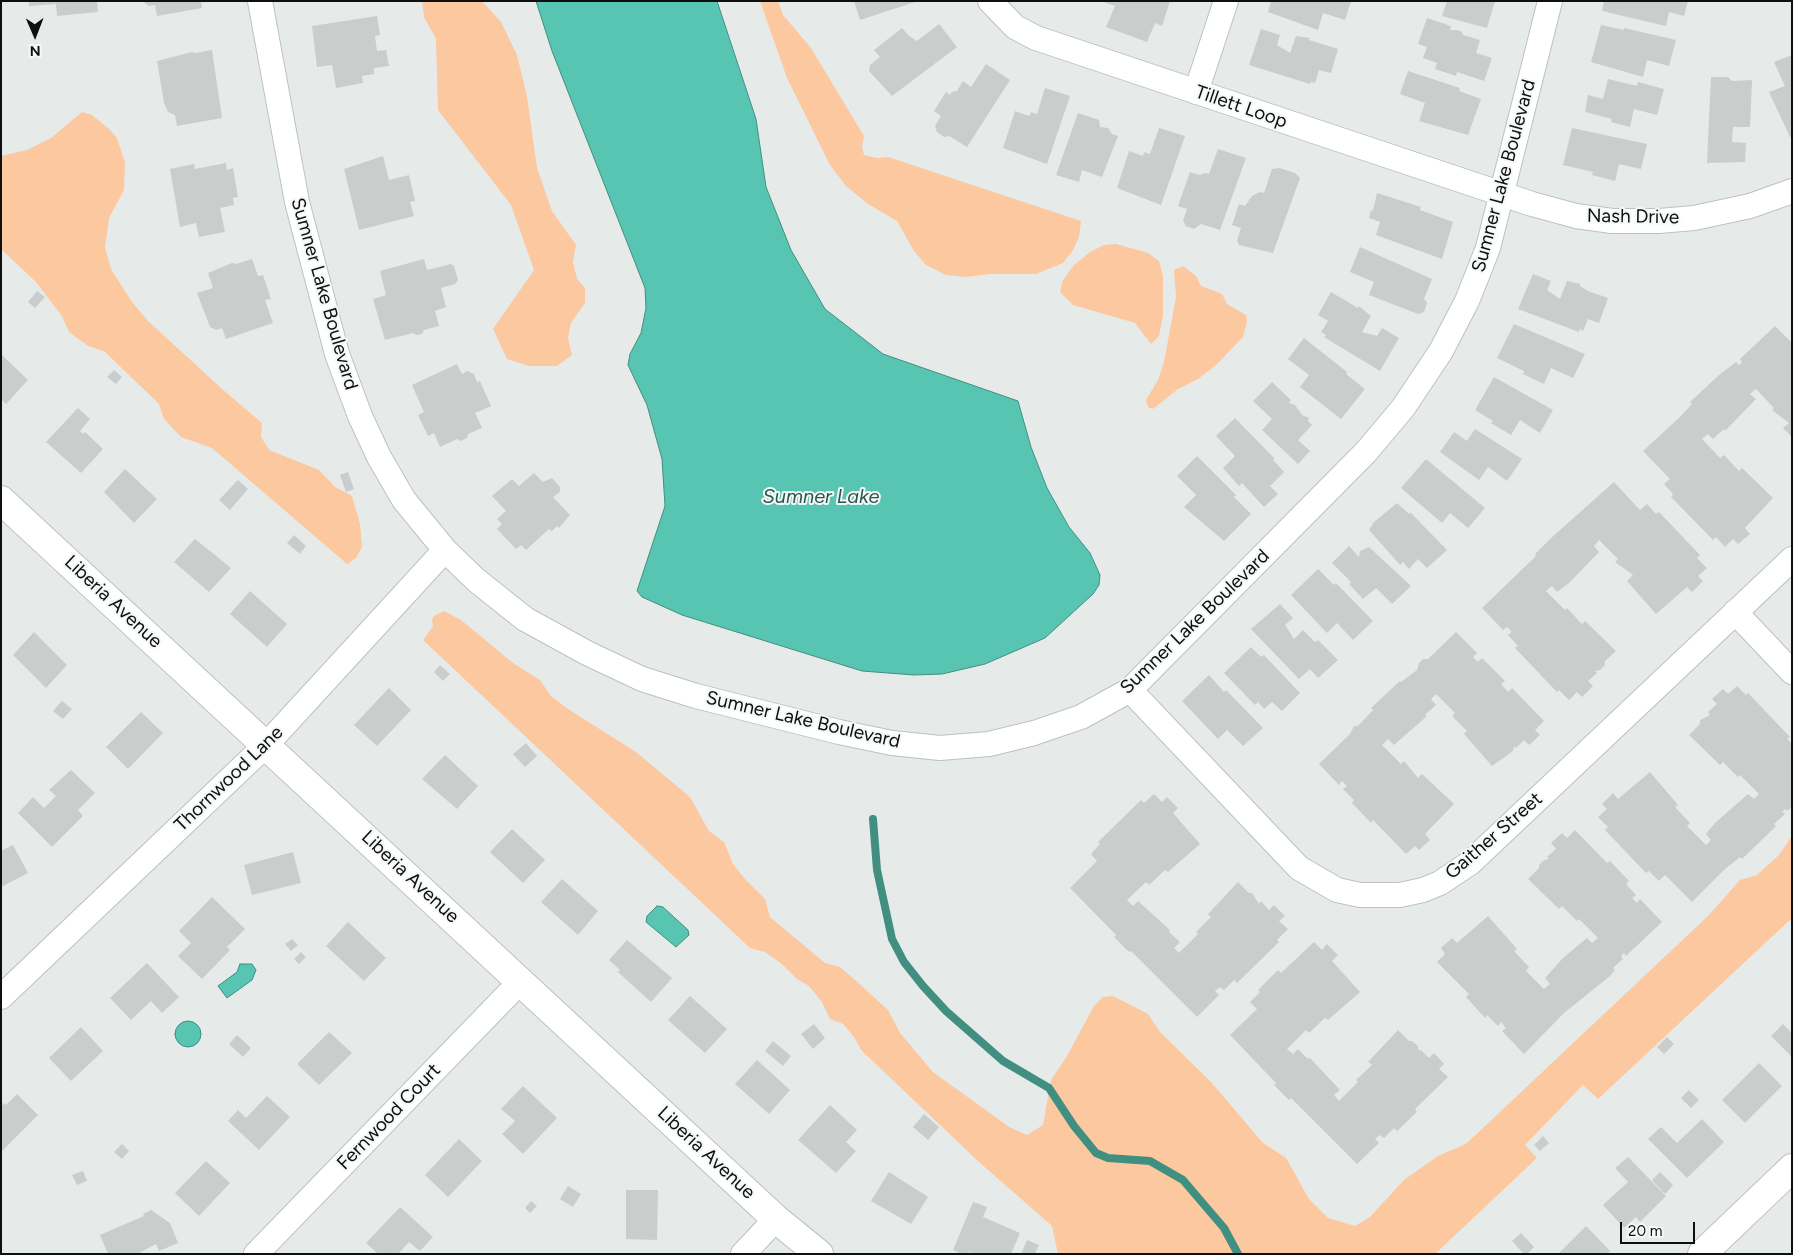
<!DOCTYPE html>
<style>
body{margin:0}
#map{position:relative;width:1793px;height:1255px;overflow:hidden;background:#e6ebe9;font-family:Figtree,sans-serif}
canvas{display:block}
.frame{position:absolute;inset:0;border:2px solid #0e100f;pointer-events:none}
.north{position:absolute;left:10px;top:10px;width:50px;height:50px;-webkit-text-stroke:4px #f4f8f7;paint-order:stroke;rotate:179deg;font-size:14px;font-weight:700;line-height:20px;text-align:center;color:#0e100f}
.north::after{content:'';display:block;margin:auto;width:18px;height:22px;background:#0e100f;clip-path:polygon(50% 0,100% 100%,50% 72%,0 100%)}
.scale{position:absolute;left:1620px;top:1222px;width:75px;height:22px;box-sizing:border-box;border:2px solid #0e100f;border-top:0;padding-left:6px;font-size:15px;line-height:18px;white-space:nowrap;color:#0e100f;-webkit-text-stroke:4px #f4f8f7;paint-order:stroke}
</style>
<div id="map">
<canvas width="1793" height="1255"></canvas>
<div class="frame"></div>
<div class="north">N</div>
<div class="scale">20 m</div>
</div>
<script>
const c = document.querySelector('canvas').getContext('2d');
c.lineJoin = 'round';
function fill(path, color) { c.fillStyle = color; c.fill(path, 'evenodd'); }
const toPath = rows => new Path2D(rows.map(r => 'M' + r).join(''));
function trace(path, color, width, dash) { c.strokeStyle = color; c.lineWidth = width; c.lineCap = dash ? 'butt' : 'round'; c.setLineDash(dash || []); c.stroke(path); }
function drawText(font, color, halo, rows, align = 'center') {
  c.font = font + ' Figtree,sans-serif'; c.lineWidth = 4; c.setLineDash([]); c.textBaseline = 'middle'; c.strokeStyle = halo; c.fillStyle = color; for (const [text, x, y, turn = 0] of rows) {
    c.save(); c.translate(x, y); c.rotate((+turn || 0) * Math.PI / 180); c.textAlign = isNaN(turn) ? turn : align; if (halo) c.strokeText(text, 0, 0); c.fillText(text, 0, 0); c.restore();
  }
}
fill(toPath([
 [422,1,482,1,501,22,517,55,527,96,537,168,552,211,576,245,573,262,577,279,585,288,585,303,571,323,568,338,572,355,557,366,529,366,507,359,493,329,534,270,511,205,438,110,436,39,424,17],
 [760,1,778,1,783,15,811,48,864,136,862,147,864,155,877,158,888,157,1081,221,1079,237,1073,250,1063,263,1036,274,990,274,966,277,946,275,926,265,914,251,897,221,868,204,846,186,830,165,787,78],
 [82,112,92,115,109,129,117,138,125,163,124,190,109,218,105,247,111,269,132,302,148,321,221,388,262,423,261,437,269,450,319,470,335,487,352,496,360,524,362,547,356,558,347,564,212,448,181,437,164,419,159,404,104,351,88,346,69,332,62,316,36,282,1,249,1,156,27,150,51,138],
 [1116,244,1148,253,1159,261,1163,276,1163,316,1159,336,1151,344,1135,323,1073,305,1060,292,1063,280,1074,265,1090,252,1104,245],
 [1183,266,1196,276,1201,286,1222,294,1227,304,1246,315,1247,322,1243,337,1216,365,1198,379,1178,389,1153,409,1148,407,1146,400,1158,380,1164,362,1176,297,1174,270],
 [444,611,461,620,513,663,540,680,551,696,568,709,636,752,690,797,709,831,724,842,733,864,745,879,765,899,770,917,825,963,840,967,854,979,888,1010,900,1033,933,1072,1009,1127,1027,1135,1043,1125,1051,1080,1067,1056,1094,1006,1103,997,1113,996,1148,1014,1160,1032,1211,1082,1263,1143,1286,1158,1309,1199,1328,1218,1355,1226,1370,1217,1404,1180,1438,1156,1466,1144,1708,916,1740,880,1757,875,1779,855,1792,836,1792,918,1598,1099,1583,1085,1525,1145,1537,1158,1435,1254,1058,1254,1052,1226,979,1162,861,1050,854,1037,843,1024,830,1019,822,1002,809,986,797,979,782,964,765,952,750,948,423,640,433,626,432,620,434,616]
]), '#fcc89f');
const water = toPath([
 [536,1,717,1,756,119,766,187,791,250,825,309,883,354,1018,401,1031,447,1047,488,1069,527,1090,553,1100,575,1099,585,1093,594,1045,638,985,664,942,674,914,675,862,671,682,615,642,597,637,591,665,506,662,459,647,405,628,365,630,354,641,333,646,308,645,288,552,51,536,1],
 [657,906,663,907,688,930,689,935,676,947,646,922,647,916,657,906],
 [240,964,252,964,256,970,252,980,227,998,218,986,237,972,240,964],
 '175 1034a13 13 0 1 1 26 0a13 13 0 1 1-26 0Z'
]);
fill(water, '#57c5b1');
trace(water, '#418f80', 1);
trace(toPath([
 [873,819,877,870,892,939,904,962,923,986,946,1011,1003,1061,1049,1088,1074,1126,1096,1153,1108,1158,1150,1161,1183,1180,1224,1228,1238,1254]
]), '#418f80', 8);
fill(toPath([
 [29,1,97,1,98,12,57,16,56,4,29,6],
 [142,1,201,1,202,8,157,16,155,5,149,6],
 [854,1,914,1,915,2,860,20],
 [1101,1,1170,1,1162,26,1155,23,1147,42,1106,27,1115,6],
 [1271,1,1351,1,1345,20,1323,13,1318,30,1268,12],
 [1447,1,1495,1,1487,28,1442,16],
 [1604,1,1688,1,1684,16,1669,12,1666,26,1602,11],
 [377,16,380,35,375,36,377,51,386,50,389,66,374,68,374,74,362,76,363,83,336,88,332,65,317,67,312,26],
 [1427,18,1451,26,1450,30,1458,30,1462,32,1463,35,1480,40,1476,53,1492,58,1484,81,1457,72,1456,76,1435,69,1437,63,1423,58,1427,47,1418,44],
 [939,24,957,47,892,96,869,71,870,65,880,57,874,50,902,28,909,36,917,41],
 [1601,25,1624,30,1624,28,1676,40,1669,66,1647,60,1643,77,1591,62],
 [1261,29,1280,35,1277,45,1290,53,1296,36,1310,38,1309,40,1338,49,1331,73,1319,70,1315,83,1311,82,1310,84,1249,65],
 [212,50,222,118,177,126,175,115,168,112,164,103,157,61,192,52,196,53],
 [1792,55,1792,137,1790,137,1769,92,1785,86,1774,62],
 [986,64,1010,80,967,147,949,136,944,137,937,132,935,126,941,116,934,111,946,92,950,95,952,92,957,91,963,81,971,87],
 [1408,71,1460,88,1459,91,1481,99,1468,135,1419,121,1425,103,1400,94],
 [1711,77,1728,77,1732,81,1752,80,1750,127,1733,127,1732,142,1746,143,1745,162,1707,163],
 [1608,79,1637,86,1638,82,1664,89,1657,115,1634,109,1630,127,1611,122,1612,119,1585,112,1588,95,1603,99],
 [1045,88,1070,96,1047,164,1003,148,1015,111,1029,116,1031,112,1037,114],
 [1078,113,1099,120,1100,127,1108,128,1112,134,1118,136,1102,177,1082,170,1079,182,1056,175],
 [1159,128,1185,136,1161,205,1117,188,1129,151,1143,156,1144,152,1150,154],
 [1572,128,1647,144,1641,169,1619,164,1615,181,1592,175,1593,172,1563,165],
 [1218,149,1246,158,1220,230,1201,224,1194,229,1186,226,1183,221,1187,209,1178,206,1190,172,1200,175,1205,173,1209,174],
 [383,156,389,180,409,175,415,201,410,202,414,216,359,230,344,169],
 [226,163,227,170,233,168,238,197,233,198,234,205,220,208,225,232,199,237,196,223,180,227,170,169,194,164,195,169],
 [1279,168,1295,173,1300,178,1273,253,1239,245,1237,241,1241,228,1232,225,1239,204,1245,206,1252,196,1260,192,1264,193,1272,169],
 [1377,193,1421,207,1420,210,1453,222,1442,259,1376,235,1380,222,1369,218,1371,210,1373,211],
 [1360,247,1432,279,1424,299,1427,303,1424,312,1418,314,1369,295,1374,282,1350,272],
 [252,259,258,276,263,275,271,299,265,300,273,323,226,339,222,328,216,330,210,327,197,293,213,288,208,273,232,263,236,264],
 [424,259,427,270,451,264,454,266,458,280,455,284,441,288,446,307,435,311,439,326,424,330,422,334,416,335,413,333,385,340,373,299,386,295,380,271],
 [1533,274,1551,281,1547,290,1560,299,1567,281,1580,284,1580,286,1588,291,1608,298,1599,323,1588,319,1583,331,1580,329,1579,332,1518,309],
 [37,291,45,297,35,308,28,302],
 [1331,292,1358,308,1359,306,1371,316,1362,332,1377,336,1382,328,1399,338,1380,371,1324,337,1326,335,1321,332,1328,321,1318,315],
 [1514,324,1585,354,1573,378,1551,368,1544,384,1523,374,1524,371,1497,358],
 [1775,326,1792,343,1792,437,1783,428,1789,423,1772,410,1774,408,1756,389,1750,394,1756,399,1725,431,1724,429,1713,439,1708,434,1702,439,1720,458,1724,455,1739,471,1742,468,1773,498,1745,528,1750,534,1738,544,1733,539,1725,547,1716,537,1713,540,1671,497,1673,494,1664,484,1670,479,1643,451,1679,418,1692,404,1690,402,1719,375,1736,362,1739,365,1742,362,1740,359],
 [1304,338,1347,372,1346,374,1365,389,1341,419,1300,387,1309,375,1288,359],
 [1,354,28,380,6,404,1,399],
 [457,364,462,374,467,371,474,374,477,382,480,381,491,406,475,413,482,428,468,434,467,438,461,441,457,439,440,447,434,433,428,436,418,415,424,412,412,385],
 [114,370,122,377,116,384,107,377],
 [1494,377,1553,410,1540,433,1520,420,1511,435,1491,423,1493,421,1475,410],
 [1272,382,1291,400,1289,403,1295,405,1302,415,1309,418,1308,421,1312,425,1298,440,1310,451,1298,464,1262,430,1272,419,1253,401],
 [78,408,90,419,80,431,83,434,85,432,103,449,81,473,46,442],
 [1235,418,1275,459,1273,460,1284,472,1270,486,1278,494,1264,507,1242,483,1239,486,1223,468,1235,456,1216,436],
 [1475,429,1522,459,1507,481,1488,467,1479,480,1440,452,1454,432,1467,441],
 [1197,456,1236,495,1234,497,1251,514,1224,541,1184,507,1196,495,1177,476],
 [1426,459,1485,508,1468,528,1450,513,1442,523,1401,488],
 [125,469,157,499,134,523,104,492],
 [348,472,354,489,346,492,340,475],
 [534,473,543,482,552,478,560,487,560,492,553,497,570,515,559,528,557,526,552,531,549,529,526,550,521,545,516,549,497,529,502,524,497,519,506,511,492,496,512,479,519,486],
 [238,480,248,489,230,510,219,500],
 [1614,482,1640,510,1647,504,1656,514,1659,512,1700,555,1697,558,1707,568,1698,576,1703,581,1692,592,1687,587,1656,614,1627,581,1633,575,1615,562,1618,559,1599,540,1594,546,1599,552,1569,583,1557,592,1552,586,1546,591,1565,610,1567,608,1582,624,1585,621,1616,651,1605,661,1605,665,1600,670,1595,671,1597,673,1588,681,1593,686,1582,697,1577,692,1569,700,1559,690,1557,692,1515,648,1518,646,1508,635,1512,632,1507,627,1503,630,1482,608,1536,556,1535,554,1550,539],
 [1397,503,1409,514,1410,512,1447,550,1427,568,1418,559,1409,569,1403,562,1400,565,1369,530,1374,522],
 [294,535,306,546,300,554,287,543],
 [195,539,231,568,209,592,174,562],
 [1349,546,1359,557,1360,551,1369,547,1411,586,1392,604,1376,588,1363,599,1349,584,1351,582,1332,563],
 [1318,569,1334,585,1336,583,1373,621,1353,640,1337,623,1327,633,1291,595],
 [250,591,287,624,267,647,230,614],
 [1280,604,1293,618,1285,625,1294,639,1303,630,1315,642,1318,640,1338,660,1318,678,1310,669,1299,679,1251,629],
 [34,632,67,665,46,688,13,655],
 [1456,632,1477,653,1473,657,1478,662,1482,658,1505,681,1501,684,1508,692,1512,688,1544,721,1535,730,1540,735,1529,745,1524,740,1516,748,1514,746,1513,751,1492,766,1464,734,1467,731,1452,716,1455,713,1436,694,1431,699,1436,705,1425,715,1427,716,1394,745,1388,739,1382,745,1401,764,1404,761,1418,778,1422,774,1454,804,1425,834,1430,840,1419,850,1415,846,1406,854,1373,820,1371,823,1352,803,1354,800,1343,789,1347,786,1342,781,1339,785,1319,764,1350,734,1354,726,1358,726,1373,710,1371,708,1400,681,1401,682,1417,670,1419,663,1423,659,1428,659],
 [1251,647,1261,657,1264,655,1300,693,1282,711,1272,702,1264,709,1258,702,1255,705,1224,673],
 [440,665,450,674,443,681,434,672],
 [1209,675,1224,692,1226,690,1263,728,1243,746,1227,730,1218,739,1182,701],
 [1737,686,1746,695,1748,693,1790,737,1787,739,1792,744,1792,807,1787,811,1785,809,1782,812,1785,814,1774,824,1776,826,1771,831,1742,859,1740,857,1725,869,1692,902,1665,875,1659,881,1649,871,1646,873,1605,830,1608,827,1598,817,1607,809,1602,804,1613,793,1618,799,1650,772,1678,805,1675,807,1690,823,1687,826,1706,845,1711,840,1706,834,1715,823,1748,794,1754,799,1759,794,1740,775,1738,777,1723,762,1720,765,1689,735,1700,724,1700,720,1710,715,1708,712,1717,704,1712,699,1723,689,1728,694],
 [389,688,411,710,377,746,354,725],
 [62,701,72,709,63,719,53,711],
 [141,712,163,733,128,769,106,747],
 [526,743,537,756,525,767,513,754],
 [445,755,478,786,457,809,422,779],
 [71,770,95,793,78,810,83,816,52,847,18,813,33,797,44,808,56,796,49,790],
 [1154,794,1162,802,1167,797,1178,808,1173,813,1200,844,1168,872,1165,870,1149,885,1146,882,1127,900,1133,906,1138,901,1170,930,1169,932,1180,942,1174,948,1179,953,1198,934,1196,932,1211,917,1208,914,1238,882,1249,893,1252,893,1259,904,1261,901,1269,910,1274,905,1285,916,1279,921,1288,929,1277,940,1279,942,1237,983,1234,980,1224,990,1220,987,1215,991,1219,995,1197,1017,1131,951,1129,952,1114,937,1116,935,1070,888,1097,861,1091,854,1100,844,1098,842,1141,800,1144,803],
 [512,829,545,860,523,883,490,852],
 [1575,830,1607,863,1610,861,1629,881,1626,884,1636,895,1632,898,1637,903,1640,899,1662,922,1626,956,1624,953,1621,956,1623,959,1613,968,1615,970,1610,976,1564,1013,1524,1054,1502,1031,1506,1028,1501,1022,1498,1026,1487,1015,1485,1018,1466,997,1469,994,1437,962,1445,954,1441,948,1452,938,1457,943,1488,916,1517,949,1514,951,1529,967,1526,971,1544,989,1550,984,1545,978,1563,958,1587,938,1592,943,1598,938,1579,919,1577,921,1562,906,1559,909,1528,879,1539,868,1539,865,1544,860,1549,859,1547,857,1556,849,1551,843,1562,833,1567,838],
 [13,845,28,873,1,887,1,851],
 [293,852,301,883,252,895,244,865],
 [562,879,598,911,578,935,541,902],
 [212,897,245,929,227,947,230,950,202,979,178,956,191,943,179,931],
 [348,922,386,958,364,981,326,946],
 [292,939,298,945,291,951,285,944],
 [627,940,672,978,651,1002,618,972,620,970,609,960],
 [1314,942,1322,950,1327,944,1338,955,1332,961,1360,992,1328,1020,1325,1018,1309,1033,1306,1030,1287,1049,1293,1054,1298,1049,1308,1059,1310,1058,1340,1090,1334,1095,1339,1101,1358,1082,1356,1080,1372,1065,1368,1062,1398,1030,1409,1041,1412,1041,1418,1046,1419,1051,1421,1050,1429,1058,1434,1053,1444,1064,1439,1069,1448,1077,1415,1109,1417,1112,1397,1131,1394,1128,1384,1138,1380,1135,1375,1139,1379,1143,1357,1164,1291,1098,1289,1100,1274,1085,1276,1083,1230,1035,1257,1009,1250,1002,1260,992,1258,990,1278,970,1281,973],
 [301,952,306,957,299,964,294,959],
 [147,963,179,997,162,1013,151,1001,131,1020,110,998],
 [690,996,727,1029,705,1053,668,1020],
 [814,1024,825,1038,813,1049,801,1034],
 [1783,1024,1792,1033,1792,1057,1771,1036],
 [81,1027,103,1051,71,1081,49,1058],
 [329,1032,352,1053,319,1085,297,1064],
 [237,1035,251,1048,243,1057,229,1044],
 [1667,1037,1674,1044,1664,1054,1657,1047],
 [773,1041,791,1056,783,1066,765,1051],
 [757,1060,790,1090,769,1114,735,1084],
 [1759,1063,1782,1086,1745,1123,1722,1100],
 [523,1086,557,1118,523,1154,502,1134,515,1121,501,1109],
 [1689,1090,1699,1100,1691,1108,1681,1098],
 [17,1094,38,1115,1,1152,1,1106,4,1103,6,1105],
 [267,1096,290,1117,259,1150,228,1121,238,1110,246,1118],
 [830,1105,857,1130,846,1142,856,1151,836,1173,798,1140],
 [924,1114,939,1127,928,1140,913,1127],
 [1702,1119,1724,1142,1687,1178,1648,1139,1661,1127,1677,1143],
 [1543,1136,1549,1143,1540,1151,1534,1145],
 [459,1139,482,1161,448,1197,425,1175],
 [122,1144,129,1151,122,1159,114,1152],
 [1628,1157,1666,1196,1640,1222,1636,1217,1624,1228,1603,1205,1628,1182,1615,1168],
 [206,1161,230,1183,199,1216,175,1193],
 [83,1171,87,1181,77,1185,72,1175],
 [889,1172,928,1197,911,1224,871,1201],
 [1660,1172,1673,1185,1665,1194,1652,1180],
 [568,1186,581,1194,573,1207,560,1199],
 [626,1190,658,1190,657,1240,626,1239],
 [531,1201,537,1206,530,1213,525,1208],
 [973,1202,987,1207,983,1217,1020,1233,1011,1254,974,1254,969,1252,968,1254,961,1254,953,1250],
 [400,1207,433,1237,420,1251,409,1242,398,1254,378,1254,366,1243],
 [151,1210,170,1223,178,1243,159,1251,156,1244,137,1254,108,1254,100,1235,144,1216,143,1214],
 [1586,1226,1610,1251,1607,1254,1558,1254],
 [1521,1233,1534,1247,1527,1254,1524,1254,1512,1241],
 [1027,1240,1039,1245,1035,1254,1021,1254]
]), '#c9cdcc');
const minor = toPath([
 [260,1,297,202,337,354,360,416,379,457,404,500,445,550,476,580,525,619,587,653,642,679,696,696,839,732,892,743,940,748,989,744,1034,733,1081,717,1130,690,1366,452,1403,408,1441,351,1467,301,1488,248,1550,1],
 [990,1,1015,27,1036,38,1532,204,1576,216,1612,221,1659,221,1694,218,1750,206,1792,191],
 [1196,92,1226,1],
 [1735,612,1792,672],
 [1130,690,1299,868,1337,890,1360,895,1400,895,1423,890,1440,883,1470,863,1792,559],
 [1,997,267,744,445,550],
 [256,1254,521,981],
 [743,1254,776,1219]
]);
const tertiary = toPath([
 [1702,1254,1792,1168]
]);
const secondary = toPath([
 [1,500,776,1219,819,1254]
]);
trace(minor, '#bdc1c0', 26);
trace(tertiary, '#bdc1c0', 30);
trace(secondary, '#bdc1c0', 30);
trace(minor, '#fff', 24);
trace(tertiary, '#fff', 28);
trace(secondary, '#fff', 28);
drawText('19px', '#0e100f', '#f4f8f7', [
 ["Tillett Loop",1241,107,19],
 ["Sumner Lake Boulevard",1504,176,-75],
 ["Nash Drive",1633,217,1],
 ["Sumner Lake Boulevard",324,294,74],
 ["Liberia Avenue",113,602,43],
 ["Sumner Lake Boulevard",1195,622,-44],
 ["Sumner Lake Boulevard",803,720,13],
 ["Thornwood Lane",229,779,-44],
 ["Gaither Street",1494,836,-41],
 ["Liberia Avenue",410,877,43],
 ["Fernwood Court",389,1117,-46],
 ["Liberia Avenue",706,1153,43]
]);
drawText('italic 20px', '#27574e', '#f4f8f7', [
 ["Sumner Lake",821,497]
]);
</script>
